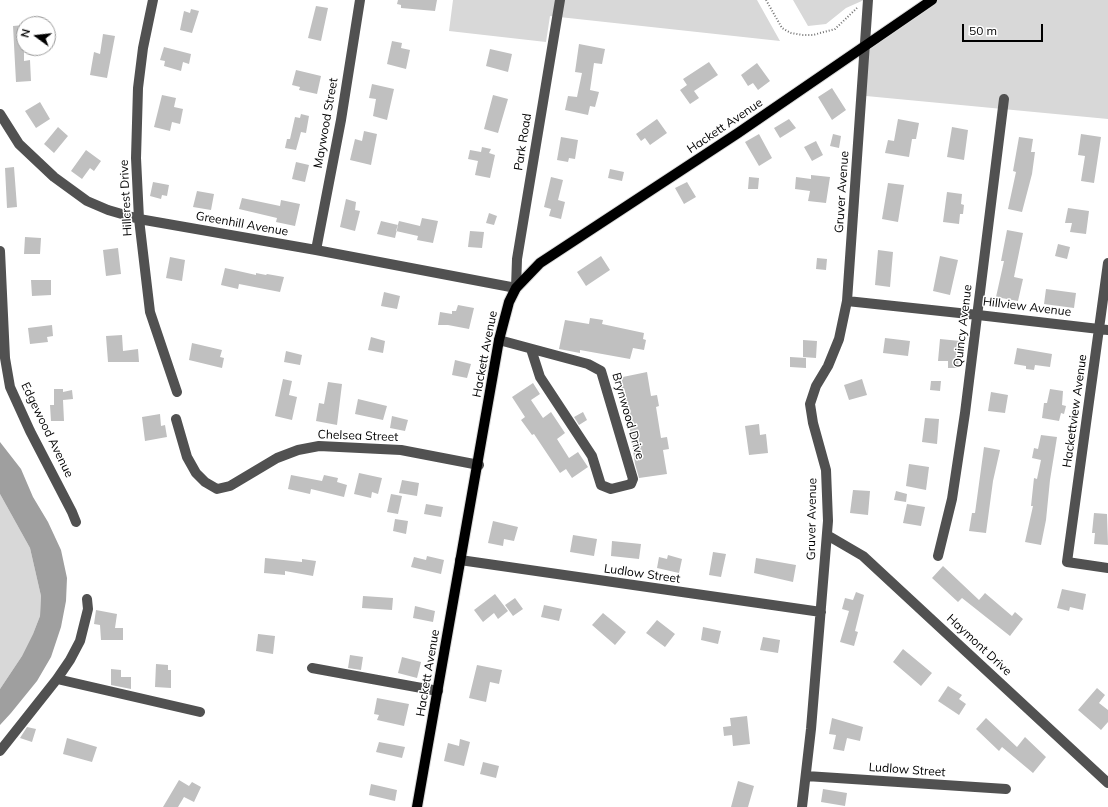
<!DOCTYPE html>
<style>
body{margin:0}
#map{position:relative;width:1108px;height:807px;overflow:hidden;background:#fff;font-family:Mulish,sans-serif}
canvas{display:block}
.north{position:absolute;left:16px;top:16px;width:40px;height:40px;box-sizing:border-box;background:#fff;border:1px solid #999;border-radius:50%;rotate:285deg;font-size:11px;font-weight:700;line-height:16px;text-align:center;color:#000}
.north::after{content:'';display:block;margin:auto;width:14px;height:18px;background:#000;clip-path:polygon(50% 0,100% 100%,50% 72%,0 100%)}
.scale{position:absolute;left:962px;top:24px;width:81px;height:18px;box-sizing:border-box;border:2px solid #000;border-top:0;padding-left:5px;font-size:12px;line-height:14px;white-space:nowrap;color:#000;-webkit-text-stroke:3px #fff;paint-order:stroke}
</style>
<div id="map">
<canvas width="1108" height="807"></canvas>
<div class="north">N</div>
<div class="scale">50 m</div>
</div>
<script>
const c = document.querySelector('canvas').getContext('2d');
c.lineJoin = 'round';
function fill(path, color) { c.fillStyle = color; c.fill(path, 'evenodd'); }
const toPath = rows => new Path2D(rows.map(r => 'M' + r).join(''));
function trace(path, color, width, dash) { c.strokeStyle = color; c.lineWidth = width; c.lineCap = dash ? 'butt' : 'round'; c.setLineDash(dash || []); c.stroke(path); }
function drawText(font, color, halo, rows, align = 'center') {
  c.font = font + ' Mulish,sans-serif'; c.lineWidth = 3; c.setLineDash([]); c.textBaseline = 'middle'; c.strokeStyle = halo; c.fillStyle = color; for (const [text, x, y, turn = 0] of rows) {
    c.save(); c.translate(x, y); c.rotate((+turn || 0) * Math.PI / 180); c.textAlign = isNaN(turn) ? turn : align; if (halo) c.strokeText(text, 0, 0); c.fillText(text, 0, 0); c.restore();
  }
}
fill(toPath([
 [453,0,757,0,780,41,550,16,546,42,449,31],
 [793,0,864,0,846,8,826,24,808,26],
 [932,0,1108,0,1108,119,866,96,866,45],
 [0,494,30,548,41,596,40,616,33,634,22,656,0,689]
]), '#d8d8d8');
fill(toPath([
 [0,442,21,469,33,497,48,522,61,550,67,578,66,601,61,627,51,657,37,681,11,713,0,725,0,689,22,656,33,634,40,616,41,596,30,548,0,494]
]), '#9f9f9f');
fill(toPath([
 [398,0,437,0,435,11,401,8,401,5,397,4],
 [316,6,328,8,321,41,308,38],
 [191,9,199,11,192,33,180,30,184,11,190,13],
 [24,25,24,61,30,60,31,81,16,82,13,26],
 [103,34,115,36,107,78,90,75,94,52,100,54],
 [392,41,402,43,401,48,410,50,406,69,387,64],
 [579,44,605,49,602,64,594,63,590,90,599,92,595,107,590,106,588,115,565,110,568,96,577,97,582,73,575,72],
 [164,47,191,54,189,64,183,62,181,71,164,66,165,61,160,60],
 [490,49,512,54,508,72,486,66],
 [709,62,718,75,694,91,699,98,690,104,680,90,687,85,683,79],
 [757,63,770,81,758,90,753,83,748,86,741,75],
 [296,70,321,76,317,94,299,90,300,87,292,85],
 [372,84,394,89,387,120,373,116,376,99,369,98],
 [832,88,846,110,832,120,818,97],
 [162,95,176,98,174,107,183,109,180,124,172,122,170,131,154,127],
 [493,95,508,99,498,133,484,129],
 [40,102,50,119,36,128,25,111],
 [301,114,309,116,306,133,301,132,296,150,285,148,287,139,290,139,295,117,300,118],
 [657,119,667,133,650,145,645,138,641,141,636,134],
 [789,119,796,128,780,138,774,128],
 [898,119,919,123,916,139,912,139,909,157,885,153,888,140,894,141],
 [58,127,68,136,54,153,44,144],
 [952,127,968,130,964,160,947,157],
 [364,131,377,134,371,165,350,160,355,139,362,141],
 [759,134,772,158,759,166,745,142],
 [833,134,841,136,839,148,830,146],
 [1081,134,1101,137,1094,183,1081,181,1085,156,1078,155],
 [561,137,578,140,575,159,569,158,568,162,557,160],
 [1019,137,1033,139,1031,152,1035,152,1032,174,1022,212,1008,209,1016,172,1013,171],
 [816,141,823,155,812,161,804,147],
 [482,147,491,149,489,153,495,155,490,178,475,175,478,161,468,159,470,150,481,152],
 [86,150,101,161,94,171,90,168,82,179,71,171],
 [296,162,309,165,305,182,292,179],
 [14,167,17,207,7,208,5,168],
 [610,169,624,172,622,181,608,178],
 [811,175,830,177,826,203,808,201,810,191,795,189,796,177,811,179],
 [551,177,563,180,558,200,565,202,561,219,549,216,551,209,544,207],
 [749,177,759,178,758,189,748,189],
 [153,182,169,185,167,196,162,195,161,199,150,196],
 [687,182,696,197,684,204,675,188],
 [888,183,904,185,898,222,882,219],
 [197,191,214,194,211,210,193,207],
 [947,192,962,194,961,204,964,205,963,214,960,214,959,224,943,222],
 [242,198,280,206,281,200,300,204,295,226,276,222,277,218,239,209],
 [346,199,356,202,355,210,360,211,355,231,340,227],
 [1068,208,1089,211,1086,234,1070,232,1072,223,1065,223],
 [489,213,497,216,494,225,486,223],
 [422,218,438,221,433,243,417,240,418,236,396,231,399,221,420,226],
 [381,221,398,225,395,238,377,234],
 [1007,230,1023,233,1014,277,1023,279,1018,301,996,297,1004,261,1001,261],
 [470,231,484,232,482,248,468,247],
 [25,237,41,238,40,254,24,254],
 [1058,244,1070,247,1067,259,1055,256],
 [118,248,121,274,106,276,103,250],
 [878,250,893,252,890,287,875,285],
 [601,256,610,270,586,286,577,272],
 [940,256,958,260,950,295,933,291],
 [170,257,185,260,182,281,166,278],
 [817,258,827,259,826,270,816,269],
 [225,268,256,275,256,273,266,275,267,274,284,277,280,292,239,284,238,289,221,285],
 [31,280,51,280,51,295,32,296],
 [1046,289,1076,293,1074,308,1044,304],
 [384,292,400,296,397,309,381,306],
 [458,305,474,308,469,329,448,325,438,325,440,312,452,314,452,311,456,311],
 [590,318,603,320,602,324,644,333,643,339,646,340,644,350,633,348,630,359,580,350,580,353,559,349,565,320,589,324],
 [52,325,53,336,47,337,48,342,30,344,28,328],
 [122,335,123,351,138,349,139,362,108,362,106,336],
 [371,337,385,341,383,353,368,350],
 [885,338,910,341,908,356,883,353],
 [940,339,960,341,958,368,948,368,948,361,938,361],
 [803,340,817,341,816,358,803,357],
 [192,343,222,350,220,357,224,358,222,368,189,360],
 [1017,348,1052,354,1050,367,1035,365,1034,370,1026,369,1026,366,1014,364],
 [286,351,302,355,300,365,284,362],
 [790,357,806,358,806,368,790,367],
 [455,360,471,364,467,378,452,375],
 [647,372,651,396,657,395,659,406,656,407,661,438,667,437,669,449,663,450,667,474,639,478,635,464,625,397,621,398,618,378],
 [283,379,292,381,289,395,297,397,292,420,275,416],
 [862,379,867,395,849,400,844,385],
 [931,381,941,381,940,391,930,390],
 [328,382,342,384,337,425,316,421,319,403,324,404],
 [533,383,540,394,531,400,543,418,551,412,565,433,557,439,569,458,578,452,588,467,572,478,566,469,560,473,534,434,532,435,521,420,525,417,512,397],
 [54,389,63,389,63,392,72,390,73,399,63,400,64,421,51,421,50,405,54,405],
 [1050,389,1063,391,1062,405,1066,406,1064,414,1061,413,1059,421,1042,418,1044,403,1047,403],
 [991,392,1008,395,1005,413,988,411],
 [358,399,387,406,383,420,355,414],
 [583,412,587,420,579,425,574,417],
 [160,414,161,426,165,425,167,437,145,441,142,417],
 [392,416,408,420,405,431,390,428],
 [925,418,939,419,937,444,922,442],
 [759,424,760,435,766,434,768,453,749,455,745,426],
 [1041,435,1057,437,1050,480,1046,520,1041,545,1025,542,1033,506,1031,506,1034,478,1037,479,1041,460,1032,458,1034,448,1038,449],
 [984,447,1000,450,993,481,986,533,969,531,972,513,975,513],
 [909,464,929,467,926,490,906,486],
 [359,473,382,478,378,494,372,492,371,498,354,494],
 [291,475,322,481,324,475,338,478,337,482,347,485,344,497,311,489,310,494,288,489],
 [402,480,419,483,417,496,399,493],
 [853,490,870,491,868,515,850,513],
 [896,491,907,494,906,502,894,500],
 [391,494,402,496,398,514,387,512],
 [426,504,443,507,441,517,424,514],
 [907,504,925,507,921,526,903,523],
 [1094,513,1107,514,1108,545,1094,544,1095,533,1092,533],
 [395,519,408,521,406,534,393,531],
 [493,521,518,527,514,541,504,539,503,546,488,543],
 [573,535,597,539,594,556,570,552],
 [612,541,641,544,639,559,611,556],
 [713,552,726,554,721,577,709,575],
 [668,555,682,559,679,573,657,568,659,557,667,559],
 [427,556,444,560,441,574,411,567,414,557,426,560],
 [265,558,302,562,302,559,316,561,313,576,285,571,285,575,264,573],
 [756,558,796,565,793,582,754,573],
 [943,566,979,600,985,593,1012,616,1015,612,1023,619,1010,636,962,598,958,602,932,578],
 [1062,589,1086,594,1083,610,1070,607,1069,611,1057,608],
 [856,592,864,595,855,631,858,632,854,646,840,642,849,611,842,609,845,598,853,600],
 [495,594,508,611,498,619,494,613,483,622,474,610],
 [363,596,393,598,392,610,362,608],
 [515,598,523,609,513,616,505,605],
 [544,605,562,609,559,621,541,617],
 [415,606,435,611,433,622,413,618],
 [96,610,117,614,115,628,123,628,123,640,101,640,100,625,94,624],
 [603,613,626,632,615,645,592,625],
 [657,620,675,634,665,647,646,633],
 [703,627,721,631,718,644,701,640],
 [258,634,275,636,273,654,256,651],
 [763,637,780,640,778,653,760,650],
 [903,649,932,673,921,686,893,662],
 [350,655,363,657,361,670,348,668],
 [402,657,421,662,417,678,398,673],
 [156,664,168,665,168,670,171,670,171,688,155,687],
 [477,665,502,670,499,684,490,682,486,702,469,698],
 [111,669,121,670,121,677,131,677,131,689,111,685],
 [948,686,962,695,959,699,966,704,959,715,938,701],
 [1097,688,1105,695,1099,703,1108,710,1108,722,1101,730,1078,710],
 [377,698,409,704,404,726,377,720,379,715,374,714],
 [747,716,750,744,733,746,732,735,724,736,723,727,731,726,730,718],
 [832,718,863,727,860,741,847,738,844,751,833,749,836,735,829,734],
 [986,718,1017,747,1025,737,1046,757,1033,773,1002,747,999,751,976,729],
 [27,727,36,729,32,742,20,738],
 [67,738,97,747,92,762,63,754],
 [460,739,470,742,464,766,444,761,448,743,459,746],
 [379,742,405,747,402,758,376,752],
 [483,762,499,766,496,778,480,774],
 [179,780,189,786,192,782,201,787,194,802,184,797,178,807,163,807],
 [738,781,754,786,748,807,731,807],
 [371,784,397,790,395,801,369,795],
 [823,789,847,793,845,806,821,802]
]), '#c0c0c0');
const major = toPath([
 [417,807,499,340,509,302,516,288,540,263,738,133,932,0]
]);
trace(major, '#dbdbdb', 12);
trace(toPath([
 [766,0,782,28,791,33,803,35,813,35,835,29,857,8]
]), '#737373', 2, [1, 2]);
trace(toPath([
 [153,0,143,48,138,88,136,158,139,219,150,312,177,392],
 [0,114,19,144,54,177,87,201,108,210,139,219,316,250,516,288,517,259,560,0],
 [316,250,341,120,360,0],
 [0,251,5,358,10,387,30,431,72,512,76,522],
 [1108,263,1067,562,1108,568],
 [847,301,978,315,1108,330],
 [499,340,588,364,601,371,633,479,631,484,611,489,601,485,592,456,540,377,531,349],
 [176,419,187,457,196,473,205,482,217,489,230,486,277,458,298,450,319,446,401,450,479,465],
 [827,535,863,556,1108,783],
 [938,556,952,499,965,413,1004,99],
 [460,560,821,612],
 [312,668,438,691],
 [57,679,200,712],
 [0,751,57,679,70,660,80,641,88,609,87,599],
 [806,776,1006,789],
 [802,807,811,729,828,521,826,470,813,423,810,404,816,386,828,366,839,339,847,301,868,0]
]), '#515151', 10);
trace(major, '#000', 10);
drawText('12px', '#000', '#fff', [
 ["Maywood Street",326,123,-80],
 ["Hackett Avenue",725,126,-34],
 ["Park Road",523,142,-81],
 ["Gruver Avenue",842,192,-86],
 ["Hillcrest Drive",126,198,-93],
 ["Greenhill Avenue",242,224,10],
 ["Hillview Avenue",1027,307,7],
 ["Quincy Avenue",963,326,-83],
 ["Hackett Avenue",485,354,-79],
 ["Hackettview Avenue",1075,411,-82],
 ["Brynwood Drive",628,416,74],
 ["Edgewood Avenue",47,430,64],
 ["Chelsea Street",358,436,2],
 ["Gruver Avenue",812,519,-89],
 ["Ludlow Street",642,574,8],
 ["Haymont Drive",979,645,43],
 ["Hackett Avenue",428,673,-80],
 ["Ludlow Street",907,770,4]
]);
</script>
